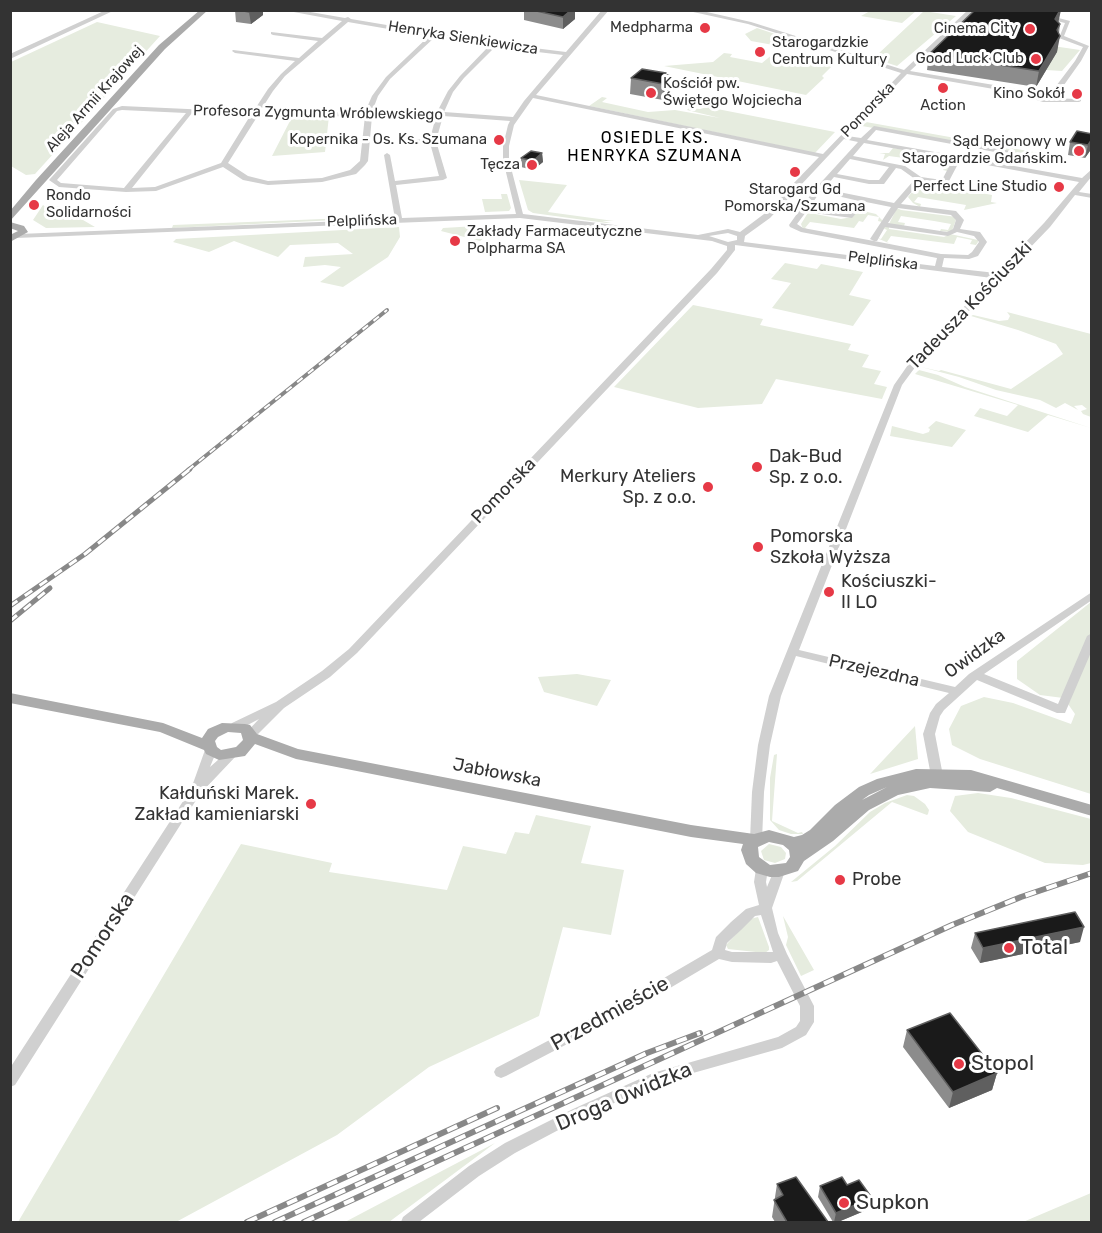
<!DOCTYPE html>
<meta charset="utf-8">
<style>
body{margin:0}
#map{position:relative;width:1102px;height:1233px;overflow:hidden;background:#fff;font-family:Rubik,sans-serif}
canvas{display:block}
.frame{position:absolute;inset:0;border:12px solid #333;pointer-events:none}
</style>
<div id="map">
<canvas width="1102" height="1233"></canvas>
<div class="frame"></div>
</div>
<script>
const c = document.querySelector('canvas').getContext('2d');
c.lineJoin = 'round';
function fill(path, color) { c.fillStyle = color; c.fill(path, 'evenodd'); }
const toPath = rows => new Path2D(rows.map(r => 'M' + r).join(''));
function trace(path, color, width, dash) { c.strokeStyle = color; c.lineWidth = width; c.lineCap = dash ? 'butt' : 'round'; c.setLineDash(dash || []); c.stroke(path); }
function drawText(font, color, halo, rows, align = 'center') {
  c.font = font + ' Rubik,sans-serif'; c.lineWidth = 6; c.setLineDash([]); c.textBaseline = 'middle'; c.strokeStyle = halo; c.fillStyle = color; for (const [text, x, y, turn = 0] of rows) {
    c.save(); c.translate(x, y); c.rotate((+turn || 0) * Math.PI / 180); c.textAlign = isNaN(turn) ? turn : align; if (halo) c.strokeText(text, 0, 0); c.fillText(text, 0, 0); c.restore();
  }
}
fill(toPath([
 [870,11,870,10,916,11,902,23,861,16],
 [924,11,956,16,897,66,869,57,877,55],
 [97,22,160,36,35,174,26,175,11,166,11,62],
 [757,28,787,38,788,39,779,46,751,41,745,34],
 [1053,46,1080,50,1062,71,1046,70,1057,52],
 [724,53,732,54,730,57,762,63,773,54,833,65,822,76,824,78,806,95,664,66,713,62],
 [602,97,607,98,602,102,648,112,675,110,720,118,687,110,689,108,700,109,707,107,835,132,815,153,589,106],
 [329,116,325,152,272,156,292,117],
 [866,122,1039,153,1034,156,862,126],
 [893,148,950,158,953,160,947,171,943,170,944,167,932,165,933,162,889,156,883,160,885,154,879,153,889,153],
 [519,180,567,185,548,212,614,221,602,221,611,223,606,223,533,213,528,210],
 [946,184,955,188,992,195,991,202,997,203,964,210,966,205,918,197,914,202,921,204,920,207,913,203,908,197,916,187,941,192],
 [501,194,507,194,511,208,509,211,485,212,482,199,502,199],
 [43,205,47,208,59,206,95,227,46,228,33,220],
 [897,208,901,210,957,217,952,231,949,232,940,231,941,229,948,230,951,224,934,221,901,216,898,222,905,223,904,226,889,224],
 [859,210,876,214,882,220,882,222,878,221,879,217,868,215,863,222,859,221,854,228,810,222,805,228,811,231,803,229,801,224,809,211,810,213,841,219,852,217],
 [348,218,337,220,172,228,173,225],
 [493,225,497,228,480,241,441,231,443,228],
 [399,227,400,237,388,257,343,287,320,282,341,267,325,265,303,267,305,257,353,254,338,243,290,245,278,257,234,241,209,252,173,242,176,239],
 [884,227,889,227,889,229,944,237,950,234,978,240,978,242,976,245,970,244,972,240,957,237,954,244,891,236,887,242,893,245,877,238,881,239,887,230,883,228],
 [785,263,817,269,821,264,863,272,849,295,871,300,853,326,772,308,791,283,771,279],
 [693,305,763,319,760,325,851,344,848,350,869,355,862,367,881,371,874,384,887,387,884,394,882,399,776,379,762,404,698,408,614,387],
 [1007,312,1091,334,1091,417,1083,414,1081,411,1087,409,1082,405,1074,406,1078,410,1065,403,1056,408,1040,400,996,390,959,377,921,367,939,371,941,370,1011,389,1063,354,1056,344,1018,330,971,316,973,315,999,321,1008,320,1010,316],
 [919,370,938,375,965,387,1091,428,1048,415,1028,432,974,416,980,408,1007,416,1018,405,915,374],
 [936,421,966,430,952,447,890,436,892,426,923,434,929,432,930,429,928,428],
 [1091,602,1091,794,980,759,952,745,949,729,961,706,984,697,1013,703,1071,724,1075,714,1068,704,1071,699,1040,695,1017,679,1017,661],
 [577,674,611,680,597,706,544,692,538,677],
 [915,726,918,759,870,774,871,773],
 [777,754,772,821,798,833,802,832,803,834,791,834,779,830,770,820,770,778,774,755],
 [978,793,1011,798,1091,819,1091,863,1083,865,1045,863,968,832,950,811,955,796],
 [907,795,914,796,925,804,929,810,928,814,927,815,892,802,797,881,791,882,835,846,870,812,885,803],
 [536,815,591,826,581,863,624,870,611,935,563,927,539,1016,429,1067,337,1135,176,1222,18,1222,241,844,332,863,329,872,447,890,463,846,506,854,515,832,529,834],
 [769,844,781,847,786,853,785,859,775,863,764,860,761,851],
 [783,916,814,970,801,976,786,945,788,937],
 [758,917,769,947,769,950,765,953,728,949,726,945,750,919],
 [495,1143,389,1222,345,1222],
 [1091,1193,1091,1222,1023,1222]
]), '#e6ecdf');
fill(toPath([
 [106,10,115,10,10,59,10,54,106,10],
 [283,10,299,10,345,18,348,17,351,19,494,43,566,52,602,10,609,10,536,95,823,154,901,73,748,24,684,10,698,10,751,22,904,70,968,10,975,10,910,71,1012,88,1044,98,1081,99,1081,101,1079,102,1043,102,1011,92,907,74,847,136,861,138,874,126,1038,156,1041,158,1038,160,876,130,867,140,1082,178,1092,169,1092,176,1079,192,1092,194,1092,198,1075,195,1050,227,916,366,902,385,799,650,955,687,969,674,1092,592,1092,600,984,674,1058,704,1087,636,1092,633,1092,650,1065,713,1057,713,977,680,944,710,940,716,935,734,944,781,942,784,938,785,934,784,932,781,923,734,930,713,936,704,949,693,796,656,781,696,770,745,764,792,762,840,760,843,752,843,750,840,752,792,758,745,769,696,894,385,910,362,992,278,735,245,735,250,717,273,357,653,330,677,284,708,254,738,250,739,246,738,244,735,259,719,240,729,232,729,230,726,232,723,276,702,322,671,349,649,711,269,727,250,727,246,712,241,520,218,16,238,16,234,19,234,395,219,384,155,387,153,390,155,395,181,439,176,430,143,406,144,403,142,406,140,430,139,436,116,372,116,368,161,365,165,356,174,322,182,268,185,243,180,223,167,156,191,126,192,59,187,49,180,113,109,122,106,253,112,268,89,281,74,295,61,235,53,232,51,233,50,299,58,318,41,273,35,271,34,271,32,322,38,342,21,283,10],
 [348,22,429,36,386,77,372,96,365,112,259,113,273,91,285,76,348,22],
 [435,37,489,46,460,76,448,91,437,112,372,112,378,96,390,79,435,37],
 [495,47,563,55,524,101,513,117,444,112,453,92,464,78,495,47],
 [533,98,819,157,764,214,740,232,728,229,698,235,523,214,509,160,509,146,514,125,533,98],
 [122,110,186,113,124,188,61,183,57,180,117,111,122,110],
 [192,113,250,116,221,163,155,187,132,188,192,113],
 [365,116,360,161,350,170,322,178,268,181,248,176,228,163,257,117,365,116],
 [443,116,510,121,508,125,503,146,503,160,516,214,402,218,396,185,443,180,447,178,436,141,443,116],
 [844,139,858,142,814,190,789,225,790,227,801,232,937,258,935,266,744,242,745,236,770,218,844,139],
 [864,143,953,159,942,180,921,177,905,166,853,156,864,143],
 [850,159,889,167,879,180,869,180,837,174,850,159],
 [960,160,1079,182,1044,223,996,273,942,267,944,258,969,259,978,256,987,242,980,232,960,229,964,220,956,211,901,204,921,181,941,184,948,183,960,160],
 [896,168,901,169,915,179,894,203,824,189,834,177,869,184,884,184,896,168],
 [820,192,859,201,847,214,809,208,820,192],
 [866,202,891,207,870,239,874,241,803,228,797,224,806,212,852,218,866,202],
 [898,208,951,215,956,220,953,229,947,232,888,223,898,208],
 [885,227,948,236,957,232,974,236,979,242,972,252,968,255,941,254,874,241,877,241,885,227],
 [728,233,737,236,737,240,728,242,709,236,728,233],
 [1047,15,1070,21,1064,36,1089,46,1081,61,1059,92,1053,96,1050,94,1075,61,1083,47,1059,38,1065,23,1045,18,1045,16,1047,15],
 [211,746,215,747,217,750,210,767,227,752,231,751,235,752,237,755,200,794,15,1085,10,1087,10,1068,191,789,205,750,207,747,211,746],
 [762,864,766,866,768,869,766,882,767,887,775,868,779,866,783,868,785,871,772,908,778,933,787,954,814,1006,814,1022,806,1035,782,1048,661,1082,583,1117,515,1153,479,1176,419,1222,401,1222,403,1217,469,1166,505,1143,573,1109,653,1073,778,1037,796,1027,800,1021,800,1006,777,961,771,963,732,962,719,959,638,1007,506,1076,501,1078,496,1076,494,1072,496,1068,628,999,712,950,716,937,731,922,746,909,759,905,754,882,756,869,758,866,762,864],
 [761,915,773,952,732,952,725,950,727,943,741,930,755,916,761,915]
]), '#d0d0d0');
fill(toPath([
 [200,10,208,10,165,49,10,221,10,211,36,180,159,45,200,10],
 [10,222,24,226,28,232,10,242,10,235,18,231,10,228,10,222],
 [10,693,163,723,202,738,208,729,222,723,245,724,250,725,257,734,298,749,691,825,754,834,769,830,794,837,802,835,810,830,835,805,859,787,877,779,916,769,971,770,1092,805,1092,816,997,788,990,792,930,788,898,795,869,810,833,841,804,861,798,871,779,877,770,877,756,873,746,864,741,850,743,844,691,837,296,759,255,744,245,756,219,760,206,754,204,750,160,732,10,703,10,693],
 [228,732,241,733,243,740,236,747,221,750,217,747,215,741,218,737,228,732],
 [887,787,862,800,869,795,887,787],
 [769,842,783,845,789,850,790,857,786,863,770,865,759,857,758,847,769,842]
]), '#ababab');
const railFar2 = toPath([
 [188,470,387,310]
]);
const railFar1 = toPath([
 [10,606,85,554,190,469],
 [10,621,50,588]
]);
const rail = toPath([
 [247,1222,497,1108],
 [275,1222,647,1053,700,1033],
 [304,1222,952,925,1021,897,1092,873]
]);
trace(railFar2, '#888', 4);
trace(railFar1, '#888', 5);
trace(rail, '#888', 6);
trace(railFar2, '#fff', 2, [7]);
trace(railFar1, '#fff', 3, [9]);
trace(rail, '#fff', 4, [11]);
fill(toPath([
 [235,10,263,10,263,15,251,24,236,22],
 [524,10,575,10,575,19,563,29,524,20],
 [1059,23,1060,24,1057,52,1036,87,927,70,929,54],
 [666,73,666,75,672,76,672,92,663,100,630,94,631,78],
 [1092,134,1092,148,1085,158,1068,155,1070,142],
 [542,153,543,162,533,170,521,167,521,158],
 [975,933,1080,942,980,963,971,948],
 [907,1030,997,1073,992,1090,949,1108,903,1047],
 [777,1184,828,1222,775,1222,772,1217],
 [847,1185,872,1198,869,1209,838,1222,833,1222,818,1197,820,1186]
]), '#8c8c8c');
fill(toPath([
 [252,10,263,10,263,15,251,24,249,12],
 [571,10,575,10,575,19,563,29,563,17],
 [1060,10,1061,10,1058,24,1055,19],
 [1060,36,1057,52,1036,87,1039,71],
 [666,73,666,82,672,76,672,92,663,100,664,74],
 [1092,139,1092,148,1085,158,1088,145],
 [542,153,543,162,533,170,533,161],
 [1084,927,1080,942,980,963,983,948],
 [997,1073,992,1090,949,1108,953,1092],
 [872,1198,869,1209,838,1222,834,1222,836,1213]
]), '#5f5f5f');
const building = toPath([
 [238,10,252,10,249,12,238,10],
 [532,10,571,10,563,17,532,10],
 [975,10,1060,10,1055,19,1060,24,1057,30,1060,36,1039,71,929,54,975,10],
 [642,69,666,73,664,74,672,76,663,84,631,78,642,69],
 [1077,131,1092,134,1092,139,1088,145,1070,142,1077,131],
 [531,151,542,153,533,161,521,158,531,151],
 [1075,912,1084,927,983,948,975,933,1075,912],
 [950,1013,997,1073,953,1092,907,1030,950,1013],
 [796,1177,828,1222,787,1222,774,1200,783,1195,777,1184,796,1177],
 [842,1177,847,1185,859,1180,872,1198,836,1213,820,1186,842,1177]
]);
fill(building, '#1a1a1a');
trace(building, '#5f5f5f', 1.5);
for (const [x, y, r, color] of [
 [705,28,6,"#e63946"],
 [1030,29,6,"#e63946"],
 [760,52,6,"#e63946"],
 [1036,59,6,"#e63946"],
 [943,88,6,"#e63946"],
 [651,93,6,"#e63946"],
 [1077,94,6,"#e63946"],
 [499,140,6,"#e63946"],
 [1079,151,6,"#e63946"],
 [532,165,6,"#e63946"],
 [795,172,6,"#e63946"],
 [1059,187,6,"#e63946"],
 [34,205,6,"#e63946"],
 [455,241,6,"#e63946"],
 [757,467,6,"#e63946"],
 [708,487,6,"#e63946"],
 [758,547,6,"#e63946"],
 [829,592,6,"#e63946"],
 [311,804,6,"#e63946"],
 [840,880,6,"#e63946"],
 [1009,948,6,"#e63946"],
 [959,1064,6,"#e63946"],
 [844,1203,6,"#e63946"]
]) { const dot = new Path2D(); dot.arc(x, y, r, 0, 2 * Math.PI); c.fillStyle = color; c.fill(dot); trace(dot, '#fff', 2); }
drawText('15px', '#333', '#fff', [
 ["Medpharma",693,28],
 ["Cinema City",1018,29],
 ["Starogardzkie",772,43,"left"],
 ["Centrum Kultury",772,60,"left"],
 ["Good Luck Club",1024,59],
 ["Kościół pw.",663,84,"left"],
 ["Świętego Wojciecha",663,101,"left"],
 ["Kino Sokół",1065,94],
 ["Action",943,106,"center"],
 ["Kopernika - Os. Ks. Szumana",487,140],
 ["Sąd Rejonowy w",1067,142],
 ["Starogardzie Gdańskim.",1067,159],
 ["Tęcza",520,165],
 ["Perfect Line Studio",1047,187],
 ["Starogard Gd",795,190,"center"],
 ["Pomorska/Szumana",795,207,"center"],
 ["Rondo",46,196,"left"],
 ["Solidarności",46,213,"left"],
 ["Zakłady Farmaceutyczne",467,232,"left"],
 ["Polpharma SA",467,249,"left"]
], 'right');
drawText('15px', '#333', '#fff', [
 ["Henryka Sienkiewicza",463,38,9],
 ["Aleja Armii Krajowej",95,99,-48],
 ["Pomorska",868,110,-46],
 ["Profesora Zygmunta Wróblewskiego",318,113,1],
 ["Pelplińska",362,221,-2],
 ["Pelplińska",883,261,7]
]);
c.letterSpacing = '1.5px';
drawText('16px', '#000', '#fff', [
 ["OSIEDLE KS.",655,138],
 ["HENRYKA SZUMANA",655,156]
]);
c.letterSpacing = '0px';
drawText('18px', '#333', '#fff', [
 ["Tadeusza Kościuszki",970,306,-46],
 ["Pomorska",504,491,-46],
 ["Owidzka",975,654,-36],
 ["Przejezdna",874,671,13],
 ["Jabłowska",497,773,11]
]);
drawText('18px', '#333', '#fff', [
 ["Dak-Bud",769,457],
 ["Sp. z o.o.",769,478],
 ["Merkury Ateliers",696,477,"right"],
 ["Sp. z o.o.",696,498,"right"],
 ["Pomorska",770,537],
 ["Szkoła Wyższa",770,558],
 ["Kościuszki-",841,582],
 ["II LO",841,603],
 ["Kałduński Marek.",299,794,"right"],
 ["Zakład kamieniarski",299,815,"right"],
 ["Probe",852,880]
], 'left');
drawText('21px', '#333', '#fff', [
 ["Pomorska",103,936,-57],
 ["Przedmieście",610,1014,-29],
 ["Droga Owidzka",624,1097,-23]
]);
drawText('21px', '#333', '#fff', [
 ["Total",1021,948],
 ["Stopol",971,1064],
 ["Supkon",856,1203]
], 'left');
</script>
